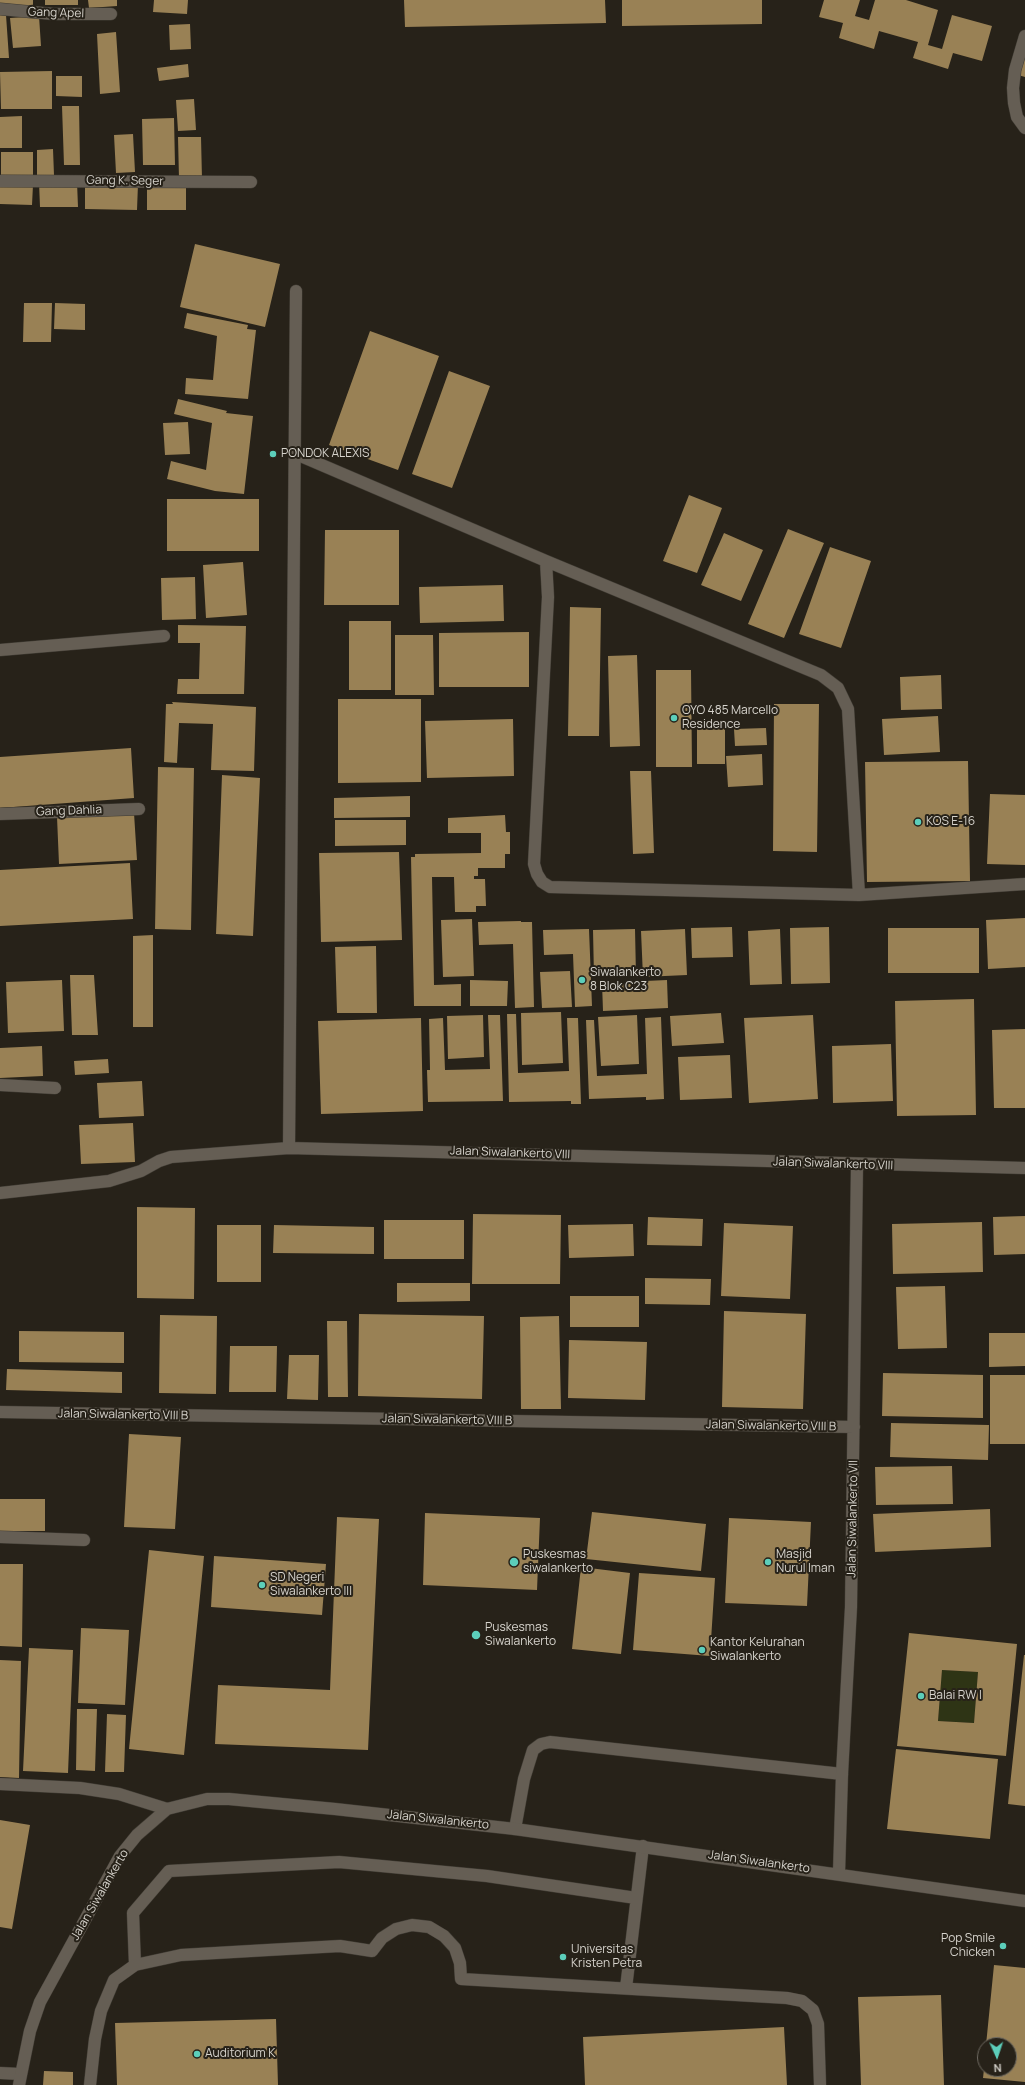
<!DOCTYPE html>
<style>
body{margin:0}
#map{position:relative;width:1025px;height:2085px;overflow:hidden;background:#272219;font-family:Manrope,sans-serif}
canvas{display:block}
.north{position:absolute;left:977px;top:2037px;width:40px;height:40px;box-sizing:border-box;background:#272219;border:1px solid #6d6961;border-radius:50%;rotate:177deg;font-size:11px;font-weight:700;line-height:16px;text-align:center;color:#d6d3cc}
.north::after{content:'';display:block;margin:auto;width:14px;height:18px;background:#5cceba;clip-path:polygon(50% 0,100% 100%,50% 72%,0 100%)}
</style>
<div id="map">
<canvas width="1025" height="2085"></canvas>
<div class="north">N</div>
</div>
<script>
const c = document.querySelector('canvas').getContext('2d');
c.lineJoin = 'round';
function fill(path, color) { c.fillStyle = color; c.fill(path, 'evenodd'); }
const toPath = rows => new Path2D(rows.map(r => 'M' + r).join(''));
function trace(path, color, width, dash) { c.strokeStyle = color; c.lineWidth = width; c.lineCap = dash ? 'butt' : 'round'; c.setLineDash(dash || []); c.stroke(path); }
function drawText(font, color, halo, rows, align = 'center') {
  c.font = font + ' Manrope,sans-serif'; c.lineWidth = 4; c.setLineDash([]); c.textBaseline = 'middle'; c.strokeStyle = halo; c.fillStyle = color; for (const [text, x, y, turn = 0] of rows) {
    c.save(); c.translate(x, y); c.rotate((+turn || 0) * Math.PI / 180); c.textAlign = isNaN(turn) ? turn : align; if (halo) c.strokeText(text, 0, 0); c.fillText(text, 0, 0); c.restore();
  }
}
fill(toPath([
 [942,1670,978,1672,974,1723,938,1721]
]), '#2e3415');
fill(toPath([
 [0,0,33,0,33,6,0,4],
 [45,0,78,0,78,5,45,5],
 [88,0,117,0,117,6,89,8],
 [154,0,188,0,187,14,153,12],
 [404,0,605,0,606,23,405,27],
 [622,0,762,0,762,24,622,26],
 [824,0,860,0,855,16,869,20,875,0,906,0,938,10,928,45,942,49,952,15,992,26,982,61,953,53,948,69,913,58,918,42,879,31,874,49,839,38,843,23,819,17],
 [0,15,6,15,9,58,0,58],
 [39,16,41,46,13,48,10,18],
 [190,24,191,49,170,50,169,25],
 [116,32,120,92,100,94,97,34],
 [1025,53,1025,77,1018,75],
 [188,64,189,77,159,81,157,68],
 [52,71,52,109,1,109,0,72],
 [56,76,82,76,82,97,56,96],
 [194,99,196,130,178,131,176,100],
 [62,106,79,106,80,165,64,165],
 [22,116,22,148,0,148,0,117],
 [174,118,175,165,143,165,142,119],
 [133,134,135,172,116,173,114,135],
 [178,137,201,137,202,179,179,179],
 [53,149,54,175,37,176,37,150],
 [1,152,33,152,33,178,1,178],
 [39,182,77,182,78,207,40,207],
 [0,184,33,185,32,205,0,204],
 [85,184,138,184,137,210,85,209],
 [147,186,186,186,186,210,147,210],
 [195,244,280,264,265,327,180,307],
 [24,303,52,303,51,342,23,342],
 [55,303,85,304,85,330,54,329],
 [187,313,248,325,247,329,256,330,248,399,185,394,186,378,213,380,217,336,184,328],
 [370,331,439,356,398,470,329,445],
 [449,371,490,386,452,488,412,474],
 [178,399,227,411,226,413,253,416,244,494,215,491,167,479,171,461,206,470,212,423,174,414],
 [188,422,190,454,165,455,163,423],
 [689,495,722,508,697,573,663,561],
 [167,499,259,499,259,551,167,551],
 [788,529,824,543,784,638,748,624],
 [325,530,399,530,399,605,324,605],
 [724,533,763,550,741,601,701,585],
 [830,547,871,561,841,648,799,634],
 [243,562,247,615,206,618,203,565],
 [195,577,196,619,162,620,161,578],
 [503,585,504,621,420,623,419,587],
 [570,607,601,608,599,736,568,736],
 [349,621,391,621,391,690,349,690],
 [178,625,246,626,244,694,177,694,178,679,199,679,200,643,178,643],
 [529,632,529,687,439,687,439,633],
 [395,635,433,635,434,695,395,695],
 [637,655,640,746,610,747,608,656],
 [656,670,691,670,692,767,656,767],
 [941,675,942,709,901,710,900,677],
 [338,699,421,699,421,782,338,783],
 [172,702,256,707,254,771,211,770,213,724,179,723,177,763,164,762,166,704,173,704],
 [774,704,819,704,817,852,773,851],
 [938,716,940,752,884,755,882,719],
 [513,719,514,776,427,778,425,721],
 [697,727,725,727,725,764,697,764],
 [766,728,767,745,735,746,734,729],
 [131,748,134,798,0,808,0,757],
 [762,754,763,785,728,787,726,756],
 [968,761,970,881,867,882,865,762],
 [158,767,194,768,191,930,155,929],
 [630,771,651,771,654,853,633,854],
 [222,775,260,778,253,936,216,934],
 [990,794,1025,795,1025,865,987,864],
 [410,796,410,817,334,818,334,798],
 [134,813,137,860,59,864,57,817],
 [505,815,506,832,510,832,510,854,505,854,505,868,478,868,478,876,474,876,474,879,485,879,486,906,476,906,476,912,455,912,454,877,432,877,434,985,461,984,461,1006,414,1006,411,857,415,857,415,854,481,853,481,833,448,833,448,818],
 [335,820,406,820,406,845,335,846],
 [399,852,402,940,321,942,319,853],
 [130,863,133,919,0,926,0,870],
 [1025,918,1025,967,988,969,986,920],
 [472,919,474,976,443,977,441,920],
 [521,921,521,922,532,922,534,1007,515,1008,513,944,479,945,478,922],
 [732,927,733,957,692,958,691,928],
 [829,927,830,983,791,984,790,928],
 [888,928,979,928,979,973,888,973],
 [589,929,592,1006,575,1007,573,954,544,955,543,930],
 [635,929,636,976,594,977,593,930],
 [685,929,687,975,643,977,641,931],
 [780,929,782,984,750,985,748,931],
 [153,935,153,1027,133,1027,133,936],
 [376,946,377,1013,337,1013,335,947],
 [570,971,572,1007,542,1008,540,972],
 [70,975,94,975,98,1035,72,1035],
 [62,980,64,1031,8,1033,6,982],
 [470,980,508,981,507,1006,470,1006],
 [667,980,668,1008,603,1011,602,983],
 [974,999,976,1115,897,1116,895,1001],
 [561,1012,563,1063,522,1065,521,1013],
 [721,1013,724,1043,672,1046,670,1016],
 [507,1014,516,1014,518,1073,569,1071,567,1018,578,1018,581,1104,571,1104,571,1101,509,1102],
 [483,1015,484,1057,448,1059,447,1016],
 [488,1015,500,1015,503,1101,428,1102,427,1070,430,1070,429,1019,443,1018,445,1070,490,1069],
 [637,1015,639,1064,601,1066,598,1017],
 [813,1015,818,1099,749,1103,744,1018],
 [661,1017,664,1099,646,1100,646,1097,589,1099,586,1020,594,1020,597,1076,647,1074,645,1018],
 [421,1018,423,1111,321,1114,318,1021],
 [1025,1029,1025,1108,994,1108,992,1030],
 [891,1044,893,1101,833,1103,832,1046],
 [42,1046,43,1076,0,1078,0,1048],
 [730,1055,732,1098,680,1100,678,1057],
 [108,1059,109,1073,75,1075,74,1061],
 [142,1081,144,1116,99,1118,97,1083],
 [133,1123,135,1162,81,1164,79,1125],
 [137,1207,195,1208,194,1299,137,1298],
 [473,1214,561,1215,560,1284,472,1284],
 [1025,1216,1025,1254,994,1255,993,1217],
 [648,1217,703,1219,702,1246,647,1245],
 [384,1220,464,1220,464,1259,384,1259],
 [982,1222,983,1272,893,1274,892,1224],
 [724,1223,793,1226,790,1299,721,1296],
 [633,1224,634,1256,569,1258,568,1225],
 [217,1225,261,1225,261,1282,217,1282],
 [274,1225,374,1227,374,1254,273,1253],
 [645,1278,711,1279,710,1305,645,1304],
 [397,1283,470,1283,470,1301,397,1302],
 [945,1286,947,1348,898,1349,896,1287],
 [570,1296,639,1296,639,1327,570,1327],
 [724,1311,806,1314,803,1409,722,1407],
 [359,1314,484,1316,482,1399,358,1396],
 [160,1315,217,1316,216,1394,159,1393],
 [559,1316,561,1409,521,1409,520,1317],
 [327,1321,347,1321,348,1397,328,1397],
 [19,1331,124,1332,124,1363,19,1362],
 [989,1333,1025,1333,1025,1366,989,1367],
 [569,1340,647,1342,645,1400,568,1398],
 [230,1346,277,1346,276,1392,229,1392],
 [289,1355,319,1355,318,1400,287,1399],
 [7,1369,122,1372,122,1393,6,1390],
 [883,1373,983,1375,983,1418,882,1416],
 [990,1375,1025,1375,1025,1444,990,1444],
 [891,1423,989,1425,988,1460,890,1457],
 [129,1434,181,1437,175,1529,124,1527],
 [952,1466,953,1504,876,1505,875,1467],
 [0,1499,45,1499,45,1531,0,1531],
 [990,1509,991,1547,875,1552,873,1514],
 [592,1512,706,1524,701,1571,586,1559],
 [425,1513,540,1518,537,1590,423,1585],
 [337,1517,379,1519,368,1750,215,1744,218,1685,330,1690],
 [729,1518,811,1522,807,1606,725,1603],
 [149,1550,204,1556,184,1755,129,1749],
 [214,1556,326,1564,322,1615,211,1607],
 [0,1564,23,1564,22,1647,0,1646],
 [581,1567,630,1573,621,1654,572,1649],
 [639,1573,715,1578,710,1656,633,1650],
 [81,1628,129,1630,125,1705,78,1703],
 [909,1633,1017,1644,1006,1756,897,1746],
 [942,1670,978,1672,974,1723,938,1721],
 [29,1648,73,1650,68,1773,23,1771],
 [1024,1655,1025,1655,1025,1806,1008,1804],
 [0,1660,21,1661,19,1778,0,1777],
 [77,1709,97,1709,95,1771,76,1770],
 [107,1714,126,1715,124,1772,105,1772],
 [896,1749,998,1759,990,1839,887,1829],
 [0,1820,30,1825,12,1929,0,1927],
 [994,1965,1025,1968,1025,2082,983,2078,984,2069,1009,2069,1009,2045,986,2045],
 [941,1995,944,2085,861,2085,858,1997],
 [276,2019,278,2085,117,2085,115,2023],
 [784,2027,787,2085,585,2085,583,2037],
 [44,2071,73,2072,73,2085,43,2085]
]), '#998155');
const service = toPath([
 [515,1829,524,1779,533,1750,541,1744,550,1742,842,1774],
 [135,1965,133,1913,169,1871,339,1862,487,1876,636,1898],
 [626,1988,643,1846],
 [0,2073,20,2074],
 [90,2085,95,2039,101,2011,114,1980,135,1965,181,1955,268,1950,340,1946,372,1951,382,1938,396,1929,412,1925,429,1927,444,1936,455,1948,460,1963,461,1979,787,1998,802,2001,813,2010,818,2024,820,2085]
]);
const minor = toPath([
 [0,9,53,14,111,14],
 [1025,36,1015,70,1013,88,1014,103,1017,117,1025,128],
 [0,181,251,182],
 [296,454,546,561,548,597,534,864,537,874,542,882,550,887,859,895,1025,884],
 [546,561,821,675,838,688,848,709,859,895],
 [0,650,164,636],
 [0,814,139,809],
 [0,1085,55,1088],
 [289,1148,296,291],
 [0,1193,109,1181,141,1171,159,1161,171,1157,289,1148,1025,1168],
 [0,1412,854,1427],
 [0,1537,84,1540],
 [0,1784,80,1788,119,1794,167,1809],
 [839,1873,842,1774,851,1607,857,1165],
 [19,2085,30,2031,40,2002,120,1856,137,1835,167,1809,207,1799,229,1799,335,1809,515,1829,1025,1901]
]);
trace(service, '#403c34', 13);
trace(minor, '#403c34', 13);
trace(service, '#655e54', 12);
trace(minor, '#655e54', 12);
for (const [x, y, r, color] of [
 [273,454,4,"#5cceba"],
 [674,718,4,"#5cceba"],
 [918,822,4,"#5cceba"],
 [582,980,4,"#5cceba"],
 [514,1562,5,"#5cceba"],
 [768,1562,4,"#5cceba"],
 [262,1585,4,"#5cceba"],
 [476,1635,5,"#5cceba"],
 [702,1650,4,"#5cceba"],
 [921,1696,4,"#5cceba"],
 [1003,1946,4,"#5cceba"],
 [563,1957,4,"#5cceba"],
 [197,2054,4,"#5cceba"]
]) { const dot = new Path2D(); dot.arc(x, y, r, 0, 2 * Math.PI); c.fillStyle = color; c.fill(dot); trace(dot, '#272219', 1.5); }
drawText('12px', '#d6d3cc', '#272219', [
 ["Gang Apel",56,13,2],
 ["Gang K. Seger",125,181,1],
 ["Gang Dahlia",69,811,-2],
 ["Jalan Siwalankerto VIII",510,1153,2],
 ["Jalan Siwalankerto VIII",833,1164,2],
 ["Jalan Siwalankerto VIII B",123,1415,1],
 ["Jalan Siwalankerto VIII B",447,1420,1],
 ["Jalan Siwalankerto VIII B",771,1426,1],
 ["Jalan Siwalankerto VII",853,1519,-89],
 ["Jalan Siwalankerto",438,1820,6],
 ["Jalan Siwalankerto",759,1862,8],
 ["Jalan Siwalankerto",100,1895,-60]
]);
drawText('12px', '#d6d3cc', '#272219', [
 ["PONDOK ALEXIS",281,454],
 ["OYO 485 Marcello",682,711],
 ["Residence",682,725],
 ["KOS E-16",926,822],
 ["Siwalankerto",590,973],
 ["8 Blok C23",590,987],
 ["Puskesmas",523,1555],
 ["siwalankerto",523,1569],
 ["Masjid",776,1555],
 ["Nurul Iman",776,1569],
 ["SD Negeri",270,1578],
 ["Siwalankerto III",270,1592],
 ["Puskesmas",485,1628],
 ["Siwalankerto",485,1642],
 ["Kantor Kelurahan",710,1643],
 ["Siwalankerto",710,1657],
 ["Balai RW I",929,1696],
 ["Pop Smile",995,1939,"right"],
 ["Chicken",995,1953,"right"],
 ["Universitas",571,1950],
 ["Kristen Petra",571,1964],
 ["Auditorium K",205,2054]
], 'left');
</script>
